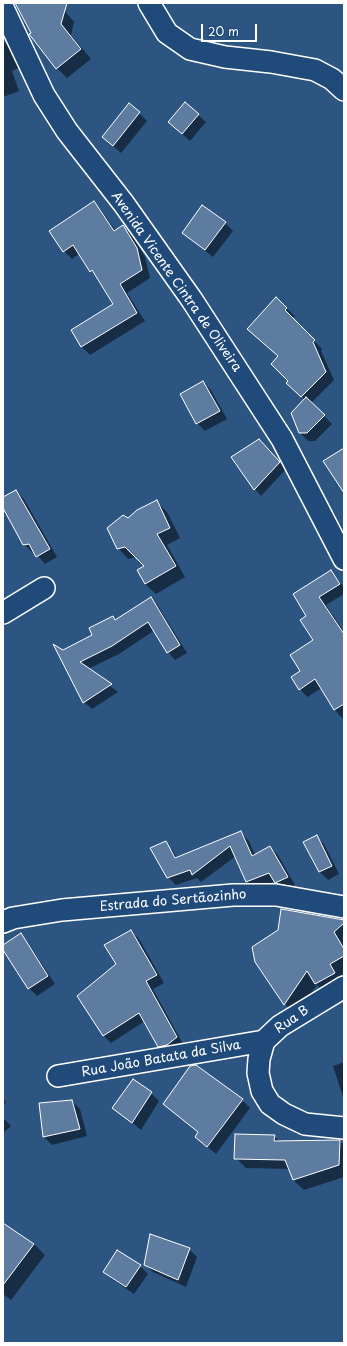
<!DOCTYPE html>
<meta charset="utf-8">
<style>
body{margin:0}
#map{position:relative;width:347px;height:1346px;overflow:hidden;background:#2c5582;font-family:"Playpen Sans",sans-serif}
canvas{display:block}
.frame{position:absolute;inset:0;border:4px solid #fff;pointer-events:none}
.scale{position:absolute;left:201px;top:24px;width:56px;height:18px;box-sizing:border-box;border:2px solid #fff;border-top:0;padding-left:5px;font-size:12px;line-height:14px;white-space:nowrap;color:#fff;-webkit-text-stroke:3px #1f4a7a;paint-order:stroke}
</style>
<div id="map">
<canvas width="347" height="1346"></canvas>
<div class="frame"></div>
<div class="scale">20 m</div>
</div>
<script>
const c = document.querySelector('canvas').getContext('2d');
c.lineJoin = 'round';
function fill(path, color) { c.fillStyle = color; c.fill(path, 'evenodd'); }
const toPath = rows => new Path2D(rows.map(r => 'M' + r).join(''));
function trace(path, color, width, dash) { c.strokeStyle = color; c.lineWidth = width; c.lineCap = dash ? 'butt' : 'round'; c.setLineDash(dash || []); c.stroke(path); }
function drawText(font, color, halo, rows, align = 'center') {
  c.font = font + ' "Playpen Sans",sans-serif'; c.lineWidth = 3.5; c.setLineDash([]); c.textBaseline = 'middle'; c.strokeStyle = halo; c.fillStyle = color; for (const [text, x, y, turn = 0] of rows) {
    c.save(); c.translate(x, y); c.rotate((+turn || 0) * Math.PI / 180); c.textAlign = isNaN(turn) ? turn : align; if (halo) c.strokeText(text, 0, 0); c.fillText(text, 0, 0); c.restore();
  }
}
fill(toPath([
 [18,3,58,3,74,22,71,35,91,59,67,78,57,68,31,34,32,33],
 [3,40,14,54,21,67,12,71,19,91,3,97],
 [139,113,147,121,121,153,103,137],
 [198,115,206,122,190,141,169,122],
 [93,202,101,210,116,231,123,226,131,234,145,257,150,278,127,293,145,321,90,355,82,347,72,330,115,304,80,253,72,259,64,251],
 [225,223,233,231,213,257,183,233],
 [276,299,295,316,292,319,322,349,321,351,334,380,311,403,332,424,315,441,308,441,300,433,305,400,288,383,289,381,279,357],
 [203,382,211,390,227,419,205,431,197,423],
 [266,447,286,469,261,496,255,489],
 [16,491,24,499,57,557,45,564,35,552,32,552,24,544,3,506,3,498],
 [157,502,167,512,180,538,167,545,185,577,156,594,145,584,145,566,136,557,128,559,118,548,129,519],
 [331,571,344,587,344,594,326,605,344,632,344,717,342,718,335,710,322,688,307,697,300,689,301,672,315,641,307,616],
 [151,598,158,606,187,653,175,660,168,652,155,630,119,654,88,669,118,692,92,709,84,702,63,651,93,636],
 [241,833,249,841,255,855,270,847,278,855,295,885,284,890,275,881,255,890,247,882,236,856,201,882,197,878,176,885,168,877,165,843,173,851,177,858],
 [316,836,324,844,339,874,328,880,320,872,305,842],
 [344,921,344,974,340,976,344,982,327,995,317,985,295,1015,285,1004,256,962],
 [131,931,139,939,164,983,153,989,184,1046,167,1054,159,1046,145,1021,111,1043,103,1035,117,964],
 [20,935,28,943,55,984,37,996,29,988,3,948,3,946],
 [344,1062,344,1100,333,1066],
 [151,1093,159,1101,141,1130,114,1107],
 [3,1098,6,1103,3,1104],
 [242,1100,250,1108,216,1154,196,1137,199,1133,165,1104],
 [72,1101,80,1109,87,1136,52,1145,44,1137,40,1104],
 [3,1118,11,1126,3,1133],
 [274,1136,280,1142,340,1141,344,1145,344,1177,304,1190,293,1180,290,1169,246,1168,236,1158],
 [3,1224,34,1244,45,1255,11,1300,3,1294],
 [189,1249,197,1257,186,1287,153,1272,145,1264],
 [140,1266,148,1274,134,1294,112,1279,104,1272]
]), '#0007');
const building = toPath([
 [15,3,67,3,61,24,81,49,56,69,29,34,31,33,15,3],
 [185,102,199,114,182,134,168,122,185,102],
 [129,103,140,112,113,146,102,137,129,103],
 [94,201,114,231,123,225,137,248,142,270,120,284,137,313,81,347,71,330,113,304,92,270,90,272,73,245,63,252,49,231,94,201],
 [202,205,226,222,205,250,182,233,202,205],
 [276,297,287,308,285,310,315,340,313,342,326,372,301,397,286,383,288,381,271,364,278,356,247,329,276,297],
 [203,381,220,411,196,424,180,394,203,381],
 [306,397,325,415,307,433,299,433,291,413,306,397],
 [259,439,280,462,254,490,231,457,259,439],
 [344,448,344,493,323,461,344,448],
 [16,490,50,549,36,557,29,544,23,545,3,508,3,497,16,490],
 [157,500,170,528,157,534,176,566,145,584,137,570,144,566,125,547,117,549,107,528,123,515,128,518,137,510,157,500],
 [331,570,340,584,319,597,344,634,344,704,334,710,315,679,299,690,291,677,300,671,290,655,313,640,300,620,306,616,293,594,331,570],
 [151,597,180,645,167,653,148,622,112,646,80,662,112,684,83,703,53,644,63,650,92,635,89,628,113,616,115,620,151,597],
 [241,831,252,856,270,846,288,877,275,883,269,873,246,882,230,846,192,875,190,870,167,878,150,848,166,841,175,858,241,831],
 [317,835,332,866,319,872,303,842,317,835],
 [281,909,344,920,344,923,334,932,344,949,344,956,330,964,335,973,315,984,307,971,284,1005,255,962,252,947,278,930,281,909],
 [131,930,157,975,146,981,177,1037,167,1045,158,1047,139,1013,103,1036,77,996,116,964,104,945,131,930],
 [21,933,48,976,28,989,3,950,3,945,21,933],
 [196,1065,243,1099,207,1147,195,1137,198,1132,163,1104,190,1066,196,1065],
 [133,1079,152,1092,132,1123,112,1108,133,1079],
 [72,1100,80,1129,43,1137,39,1103,72,1100],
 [235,1134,275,1135,274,1141,340,1140,339,1165,293,1180,285,1160,234,1159,235,1134],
 [3,1223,34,1244,3,1285,3,1223],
 [150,1234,190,1248,178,1280,144,1265,150,1234],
 [117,1250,141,1265,126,1287,103,1272,117,1250]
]);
fill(building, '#5e7c9f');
trace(building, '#fff', 1);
const street = toPath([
 [149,3,167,33,190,49,225,57,271,62,315,70,332,79,344,90],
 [3,8,44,95,67,131,124,204,192,300,282,439,344,559],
 [3,613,44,588],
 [3,922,13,918,62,910,233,895,276,895,344,907],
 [344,987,280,1026,264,1041,259,1059,258,1073,262,1091,270,1104,284,1114,305,1124,344,1128],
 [58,1076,264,1041]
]);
trace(street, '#fff', 24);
trace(street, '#1f4a7a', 21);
drawText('13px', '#fff', '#1f4a7a', [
 ["Avenida Vicente Cintra de Oliveira",176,282,55],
 ["Estrada do Sertãozinho",173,901,-5],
 ["Rua B",292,1020,-35],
 ["Rua João Batata da Silva",161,1059,-10]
]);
</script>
